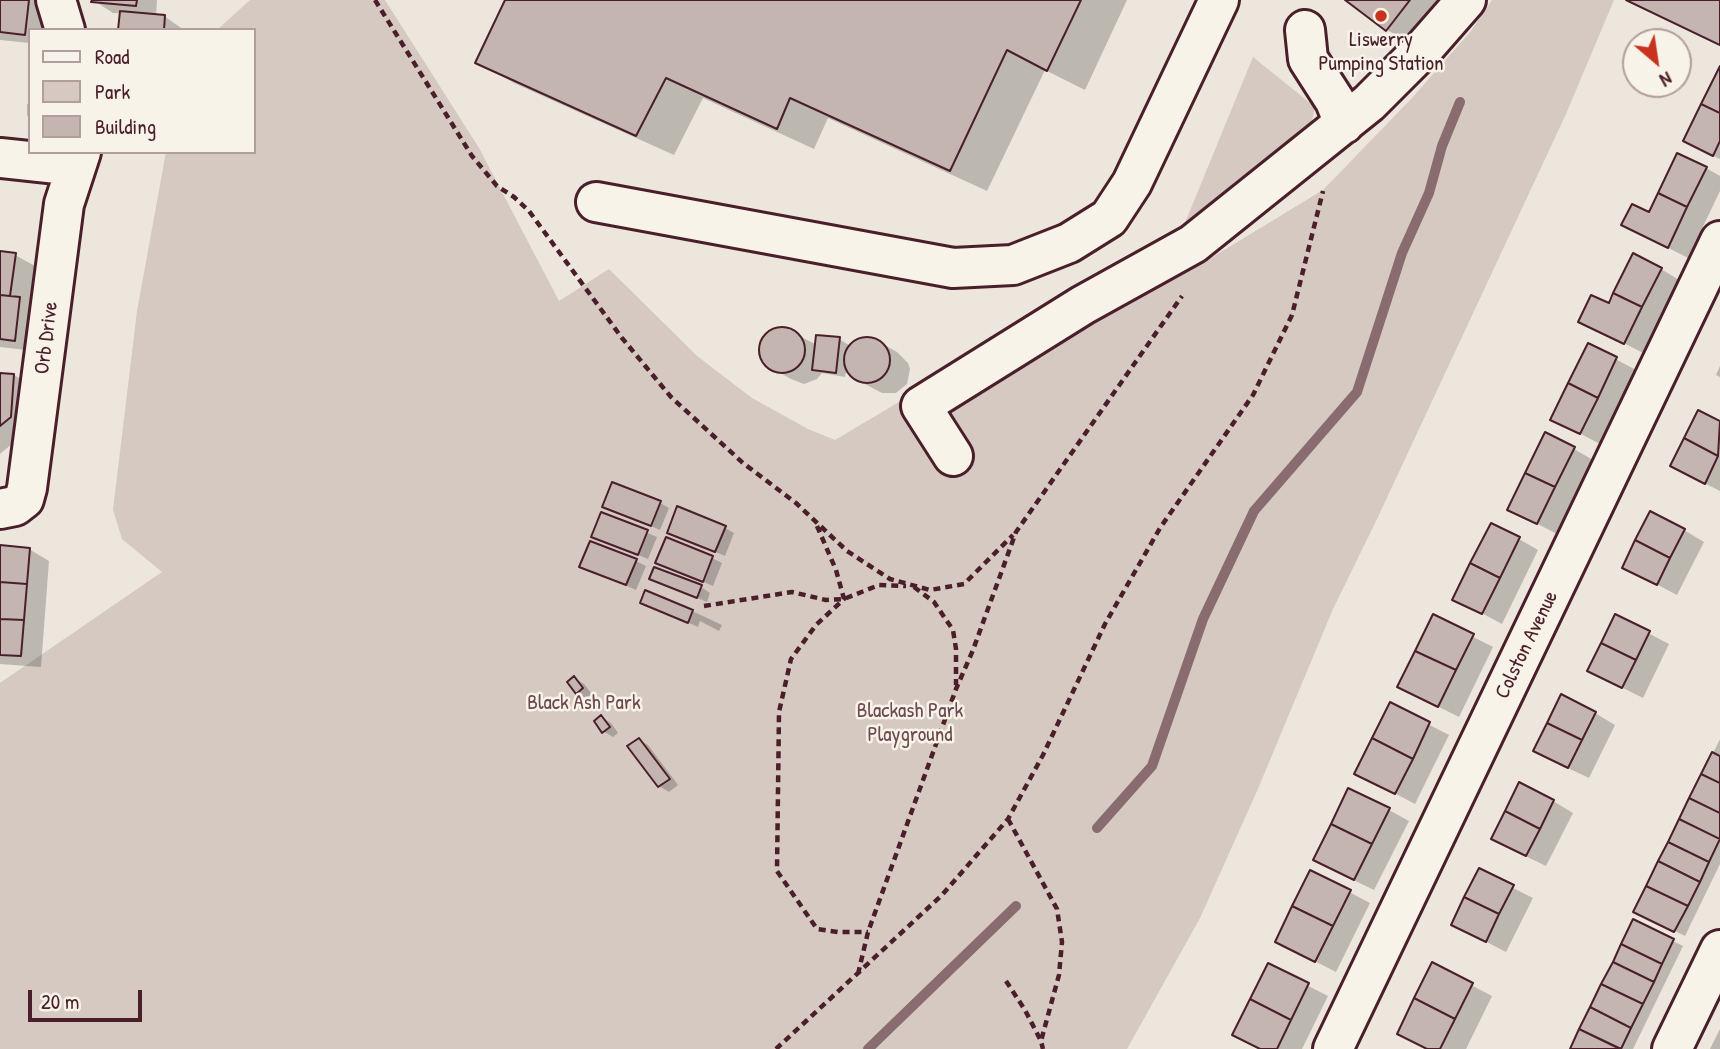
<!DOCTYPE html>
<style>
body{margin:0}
#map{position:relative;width:1720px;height:1049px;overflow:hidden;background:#ece6dd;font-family:"Patrick Hand",sans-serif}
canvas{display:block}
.legend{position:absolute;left:28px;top:28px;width:228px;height:126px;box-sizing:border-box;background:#f7f3e8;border:2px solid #b29e9c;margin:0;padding:9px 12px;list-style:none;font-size:21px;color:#4a1f2b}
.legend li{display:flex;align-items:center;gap:14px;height:35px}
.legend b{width:35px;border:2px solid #b29e9c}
.north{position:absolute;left:1622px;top:28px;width:70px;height:70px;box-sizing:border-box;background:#f7f3e8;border:2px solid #b29e9c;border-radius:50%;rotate:151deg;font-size:19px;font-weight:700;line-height:28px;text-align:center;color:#4a1f2b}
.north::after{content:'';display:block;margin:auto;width:24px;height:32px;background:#c8321e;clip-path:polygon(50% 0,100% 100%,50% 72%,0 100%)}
.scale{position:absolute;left:28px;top:990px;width:114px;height:32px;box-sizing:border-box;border:4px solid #4a1f2b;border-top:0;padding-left:9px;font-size:21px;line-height:24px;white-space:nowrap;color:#4a1f2b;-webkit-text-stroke:5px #f7f3e8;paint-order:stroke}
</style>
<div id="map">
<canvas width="1720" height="1049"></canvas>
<ul class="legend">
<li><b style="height:9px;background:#f7f3e8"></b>Road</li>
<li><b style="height:19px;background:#d5c9c2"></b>Park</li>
<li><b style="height:19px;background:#c4b5b0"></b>Building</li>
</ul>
<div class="north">N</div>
<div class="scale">20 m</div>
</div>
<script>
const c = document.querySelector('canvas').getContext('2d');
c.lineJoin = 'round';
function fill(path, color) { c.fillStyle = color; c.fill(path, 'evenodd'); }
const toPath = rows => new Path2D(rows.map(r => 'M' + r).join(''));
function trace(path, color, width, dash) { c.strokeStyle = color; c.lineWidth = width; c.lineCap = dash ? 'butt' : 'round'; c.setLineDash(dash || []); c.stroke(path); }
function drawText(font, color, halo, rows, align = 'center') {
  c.font = font + ' "Patrick Hand",sans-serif'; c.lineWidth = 5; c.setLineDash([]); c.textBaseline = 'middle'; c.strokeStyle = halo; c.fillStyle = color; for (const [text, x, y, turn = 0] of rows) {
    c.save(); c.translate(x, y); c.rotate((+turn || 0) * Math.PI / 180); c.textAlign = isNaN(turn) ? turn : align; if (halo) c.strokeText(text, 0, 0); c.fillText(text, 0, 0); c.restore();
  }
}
fill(toPath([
 [250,0,385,0,479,148,559,301,609,269,697,356,752,398,808,429,835,440,1180,235,1253,57,1315,107,1312,120,1301,136,1181,236,1206,261,1323,190,1412,98,1471,31,1492,0,1614,0,1566,114,1377,519,1333,609,1257,791,1200,918,1127,1049,0,1049,0,683,162,572,122,539,113,510,137,311,166,152,254,152,254,30,217,30]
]), '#d5c9c2');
fill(toPath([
 [0,0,42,0,46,30,30,30,30,43,0,40],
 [93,0,157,0,156,16,164,16,184,30,120,30,122,13,113,13],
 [506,0,1127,0,1085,90,1045,70,987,191,828,118,814,149,703,98,674,155,514,83,477,62],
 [1348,0,1451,0,1416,46,1387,30],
 [1628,0,1720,0,1720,46,1647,11],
 [1720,70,1720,159,1705,152],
 [27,104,30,104,30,117,27,116],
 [1706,168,1720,176,1720,191,1688,258,1624,225,1649,214],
 [0,253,15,255,35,266,30,305,39,311,35,351,0,347],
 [1661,269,1681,281,1645,354,1581,321,1609,305],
 [784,328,817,345,839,339,849,345,848,349,861,340,876,340,897,352,908,363,910,369,907,384,896,393,882,393,855,379,847,368,845,377,822,373,817,379,804,384,791,379,770,367,762,357,760,350,764,337,776,329],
 [1589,345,1636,370,1600,444,1552,419],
 [1720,366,1720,377,1716,375],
 [0,374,14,375,34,387,30,429,0,454],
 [1699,412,1720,423,1720,491,1692,477],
 [1574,449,1593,460,1557,534,1509,509],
 [660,503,669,508,660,530,604,506],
 [602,514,657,537,648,559,593,536],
 [725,528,734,533,725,556,669,532],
 [1684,530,1704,542,1677,595,1624,567],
 [1519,539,1538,550,1502,624,1455,599],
 [0,547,29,549,49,561,41,667,0,664],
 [712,558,722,563,713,586,657,562],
 [636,561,646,566,636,590,581,566],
 [651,578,701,587,710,593,707,602],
 [642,602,692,611,722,625,719,631,700,621,698,627],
 [1616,616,1669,644,1643,698,1609,681],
 [1434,617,1493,647,1459,717,1419,697],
 [574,678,584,684,592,694,586,698,577,693],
 [1391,705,1449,735,1415,804,1356,773],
 [1595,713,1615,725,1589,778,1555,762],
 [601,717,611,723,618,733,613,737,603,731],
 [1720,739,1720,864,1685,936,1635,911],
 [639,740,648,745,678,785,669,792,659,786],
 [1553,801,1573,813,1546,866,1513,850],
 [1389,810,1409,821,1374,890,1335,871],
 [1479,871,1533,898,1506,952,1473,935],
 [1311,872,1370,903,1336,972,1297,952],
 [1634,922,1683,946,1633,1049,1572,1049],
 [1433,965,1492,996,1466,1049,1427,1049],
 [1269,966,1328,996,1302,1049,1264,1049],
 [1720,1029,1720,1049,1710,1049]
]), '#0003');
trace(toPath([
 [1097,828,1152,766,1203,619,1254,511,1357,392,1402,253,1429,193,1442,146,1460,102],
 [868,1049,1016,906]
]), '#896c6f', 10);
const building = toPath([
 [0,0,29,0,25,35,0,32,0,0],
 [92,0,137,0,136,6,91,2,92,0],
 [505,0,1081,0,1047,71,1007,50,950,171,790,98,777,129,666,78,636,136,475,63,505,0],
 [1345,0,1410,0,1386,31,1345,0],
 [1626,0,1720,0,1720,45,1626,0],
 [120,11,165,15,164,30,118,30,120,11],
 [1720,66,1720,113,1701,104,1720,66],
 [1701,104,1720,113,1720,141,1713,156,1683,141,1701,104],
 [1677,153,1707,167,1687,207,1658,193,1677,153],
 [1658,193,1687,207,1668,248,1621,225,1632,204,1649,212,1658,193],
 [0,251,16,253,10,296,0,295,0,251],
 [1633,253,1662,268,1642,307,1613,293,1633,253],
 [1613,293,1642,307,1624,344,1578,322,1591,295,1609,303,1613,293],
 [0,295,20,297,15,341,0,339,0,295],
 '759 350a23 23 0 1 1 46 0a23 23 0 1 1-46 0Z',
 [816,335,840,337,836,373,812,370,816,335],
 '844 360a23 23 0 1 1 46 0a23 23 0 1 1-46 0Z',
 [1588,343,1617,357,1598,398,1568,383,1588,343],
 [0,373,14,374,11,417,0,426,0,373],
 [1568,383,1598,398,1580,434,1550,420,1568,383],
 [1698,410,1720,421,1718,456,1684,438,1698,410],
 [1545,432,1575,447,1555,487,1525,473,1545,432],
 [1684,438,1718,456,1705,484,1670,466,1684,438],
 [1525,473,1555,487,1537,524,1507,510,1525,473],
 [612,482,661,501,651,526,602,507,612,482],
 [677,506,726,526,715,552,667,533,677,506],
 [1650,511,1685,529,1670,558,1635,540,1650,511],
 [601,512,648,530,638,555,591,537,601,512],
 [1491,523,1520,537,1500,578,1470,563,1491,523],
 [666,537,713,556,703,582,655,563,666,537],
 [1635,540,1670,558,1657,585,1622,568,1635,540],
 [590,541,637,559,626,585,579,567,590,541],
 [0,545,30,548,27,584,0,582,0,545],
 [1470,563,1500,578,1482,614,1452,600,1470,563],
 [654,567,702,585,697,598,649,579,654,567],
 [0,582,27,584,24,620,0,619,0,582],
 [645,590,693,610,688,623,640,603,645,590],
 [1433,614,1474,634,1456,670,1415,651,1433,614],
 [1615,614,1650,631,1636,660,1601,643,1615,614],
 [0,619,24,620,21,656,0,655,0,619],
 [1601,643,1636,660,1622,688,1587,671,1601,643],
 [1415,651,1456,670,1438,707,1397,687,1415,651],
 [574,676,583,688,576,694,567,682,574,676],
 [1561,694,1596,712,1582,740,1547,723,1561,694],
 [1390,702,1430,722,1413,759,1372,738,1390,702],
 [601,715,610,727,602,733,594,721,601,715],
 [1547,723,1582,740,1568,768,1533,751,1547,723],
 [639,738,670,779,658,787,627,746,639,738],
 [1372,738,1413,759,1395,794,1354,774,1372,738],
 [1712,752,1720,756,1720,783,1701,774,1712,752],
 [1701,774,1720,783,1720,813,1689,798,1701,774],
 [1519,782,1554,800,1540,829,1505,811,1519,782],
 [1348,788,1390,808,1372,844,1331,824,1348,788],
 [1689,798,1720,813,1720,839,1679,819,1689,798],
 [1505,811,1540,829,1526,856,1491,839,1505,811],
 [1679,819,1720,839,1709,862,1668,842,1679,819],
 [1331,824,1372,844,1354,880,1313,860,1331,824],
 [1668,842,1709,862,1700,882,1658,861,1668,842],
 [1658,861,1700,882,1688,906,1646,886,1658,861],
 [1479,868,1514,885,1499,914,1464,897,1479,868],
 [1310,870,1351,890,1333,926,1292,906,1310,870],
 [1646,886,1688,906,1674,932,1633,912,1646,886],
 [1464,897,1499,914,1486,942,1451,925,1464,897],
 [1292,906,1333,926,1315,962,1275,942,1292,906],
 [1633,919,1674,939,1662,964,1621,944,1633,919],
 [1621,944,1662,964,1654,982,1613,962,1621,944],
 [1432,962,1473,983,1455,1019,1414,998,1432,962],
 [1613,962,1654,982,1643,1004,1601,984,1613,962],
 [1268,963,1309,983,1291,1020,1250,999,1268,963],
 [1601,984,1643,1004,1631,1028,1590,1007,1601,984],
 [1414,998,1455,1019,1440,1049,1427,1049,1397,1034,1414,998],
 [1250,999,1291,1020,1277,1049,1260,1049,1232,1035,1250,999],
 [1590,1007,1631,1028,1621,1049,1579,1029,1590,1007],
 [1579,1029,1620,1049,1570,1049,1579,1029]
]);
fill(building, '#c4b5b0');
trace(building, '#4a1f2b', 2);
const minor = toPath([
 [56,0,65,30],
 [1305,30,1308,59,1335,101,1344,124],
 [0,158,76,166],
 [596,202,953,268,1013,265,1069,243,1109,218,1132,183,1219,0],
 [953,456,921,406,1083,305,1193,244,1369,103,1424,48,1466,0],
 [0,509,15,506,24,499,27,488,64,204,81,152],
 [1333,1049,1720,241],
 [1672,1049,1720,950]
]);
trace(minor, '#4a1f2b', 44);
trace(toPath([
 [375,0,472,156,497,186,514,197,529,211,622,338,671,397,743,463,796,503,847,551,890,579,930,590,964,584,1013,535],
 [817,526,836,570,844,599,816,625,791,659,779,712,777,871,817,929,838,932,868,932],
 [914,587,934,602,953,630,956,649,956,685],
 [704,606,792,592,826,600,844,599,879,585,906,586],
 [1008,819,1057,909,1062,942,1059,975,1041,1041],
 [858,974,868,932,956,689,973,650,1016,532,1182,296],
 [1006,981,1025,1010,1041,1041,1043,1049],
 [776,1049,942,895,1008,819,1043,755,1105,624,1160,528,1253,395,1292,315,1323,191]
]), '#4a1f2b', 4.5, [7, 5]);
trace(minor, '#f7f3e8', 38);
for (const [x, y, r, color] of [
 [1381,16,7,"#c8321e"]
]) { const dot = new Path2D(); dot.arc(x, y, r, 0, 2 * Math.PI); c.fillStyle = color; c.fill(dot); trace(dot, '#f7f3e8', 2.5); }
drawText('21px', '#4a1f2b', '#f7f3e8', [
 ["Liswerry",1381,40],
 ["Pumping Station",1381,64]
]);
drawText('21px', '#4a1f2b', '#f7f3e8', [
 ["Orb Drive",47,338,-83],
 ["Colston Avenue",1527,645,-64]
]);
drawText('21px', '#6d4a51', '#f7f3e8', [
 ["Black Ash Park",584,703],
 ["Blackash Park",910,711],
 ["Playground",910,735]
]);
</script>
